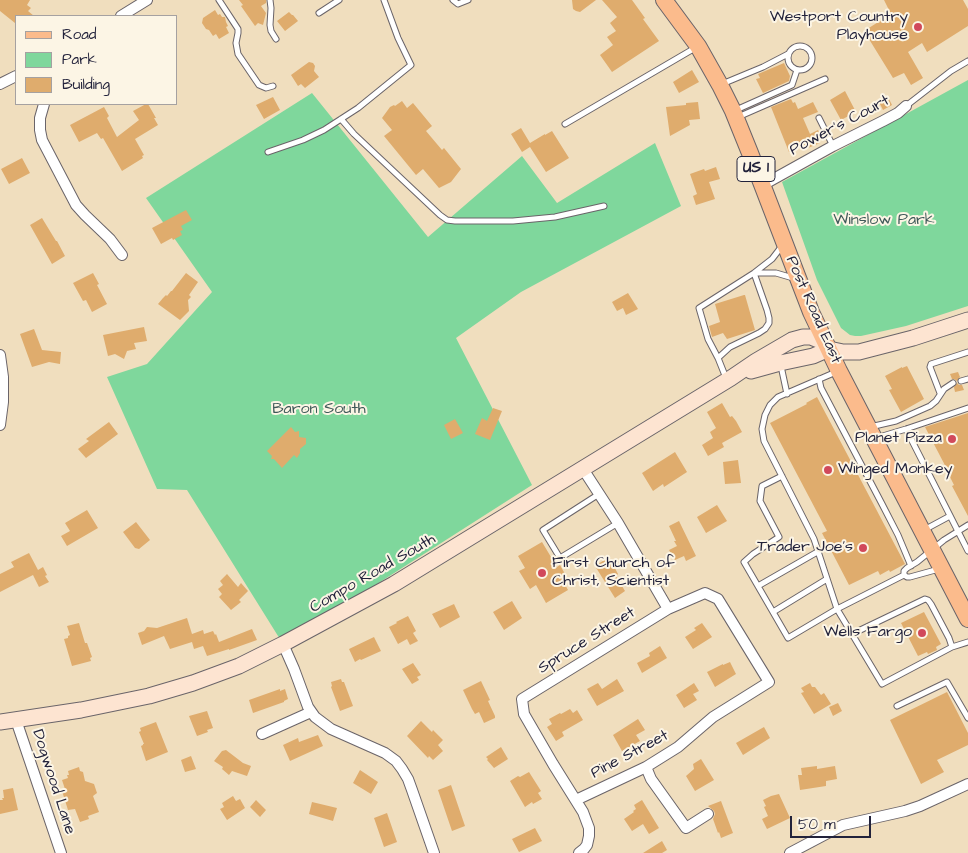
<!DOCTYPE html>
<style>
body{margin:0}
#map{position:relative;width:968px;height:853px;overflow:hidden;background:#f0debe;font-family:"Architects Daughter",sans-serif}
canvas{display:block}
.legend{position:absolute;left:15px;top:15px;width:162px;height:90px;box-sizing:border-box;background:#fcf5e5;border:1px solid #a5a1a1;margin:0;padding:6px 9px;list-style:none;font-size:15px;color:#22223b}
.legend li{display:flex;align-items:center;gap:10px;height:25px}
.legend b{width:25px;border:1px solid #a5a1a1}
.scale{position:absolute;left:790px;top:816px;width:81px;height:22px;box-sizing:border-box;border:2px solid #22223b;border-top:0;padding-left:6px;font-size:15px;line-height:18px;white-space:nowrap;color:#22223b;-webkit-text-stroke:4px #fcf5e5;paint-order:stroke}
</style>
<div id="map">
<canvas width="968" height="853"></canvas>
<ul class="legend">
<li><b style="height:6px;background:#fbbb8c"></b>Road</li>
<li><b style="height:14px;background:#7fd79c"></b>Park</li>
<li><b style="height:14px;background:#dfac6d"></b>Building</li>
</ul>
<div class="scale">50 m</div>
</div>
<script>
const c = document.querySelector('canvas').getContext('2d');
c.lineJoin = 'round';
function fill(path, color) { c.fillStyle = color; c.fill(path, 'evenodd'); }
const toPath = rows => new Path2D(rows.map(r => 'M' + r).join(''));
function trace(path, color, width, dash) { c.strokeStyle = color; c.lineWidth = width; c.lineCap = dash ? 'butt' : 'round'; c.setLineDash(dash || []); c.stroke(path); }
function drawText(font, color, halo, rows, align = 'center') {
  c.font = font + ' "Architects Daughter",sans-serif'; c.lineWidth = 4; c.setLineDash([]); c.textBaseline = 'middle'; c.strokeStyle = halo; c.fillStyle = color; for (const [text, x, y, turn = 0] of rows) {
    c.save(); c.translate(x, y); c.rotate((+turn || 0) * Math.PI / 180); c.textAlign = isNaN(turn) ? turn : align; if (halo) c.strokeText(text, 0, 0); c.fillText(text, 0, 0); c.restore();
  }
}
fill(toPath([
 [968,80,968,306,906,326,861,336,855,336,850,335,841,328,817,280,782,182],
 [312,93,428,237,522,156,557,203,655,143,681,206,521,292,456,338,532,485,283,644,187,490,157,489,107,377,147,364,212,292,146,198]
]), '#7fd79c');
fill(toPath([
 [0,0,30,0,27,5,31,8,28,11,34,16,16,16,16,21,15,23,0,11],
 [239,0,266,0,266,3,261,6,266,13,263,25,258,23,255,26,241,6,243,5],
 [572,0,596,0,580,12,576,11,573,9],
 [602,0,632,0,645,18,643,19,659,41,612,72,600,55,613,45,607,37,616,31,610,23,617,17],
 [884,0,963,0,968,9,968,26,927,52,922,43,908,52,923,78,911,85,904,73,893,78,864,31,891,14],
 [215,10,218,15,220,14,222,17,225,17,226,22,228,26,226,27,229,33,219,39,216,34,213,36,209,30,206,29,202,23,203,18],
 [289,12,292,15,293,15,298,21,285,31,277,21],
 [309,62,313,63,315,66,314,71,319,77,305,88,301,84,298,86,291,75],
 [784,63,790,76,789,81,763,93,756,79,760,78,758,74],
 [692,70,699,82,679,93,673,82],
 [845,91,856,112,841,120,830,100],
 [273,97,280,110,264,119,256,105],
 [888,97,892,105,883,110,879,102],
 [791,99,793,103,795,102,798,109,813,102,818,112,803,118,810,134,818,130,822,138,818,140,820,143,808,148,806,145,789,152,771,107],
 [402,101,407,108,413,103,432,126,426,131,442,150,444,148,461,169,451,182,439,188,423,169,416,175,384,136,392,130,382,118,390,107,394,105,395,106],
 [698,102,700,119,689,120,690,125,670,136,666,107,686,105,686,103],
 [146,104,148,104,156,118,154,118,158,125,135,139,144,155,142,156,143,158,122,171,103,138,101,139,97,133,79,142,70,125,104,107,109,116,107,118,117,137,139,120,133,111],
 [521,128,530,143,545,134,545,135,552,131,569,158,546,172,530,147,522,152,511,134],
 [22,158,30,173,9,184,1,169],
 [716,167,720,179,709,182,715,199,696,205,693,196,697,194,690,174,704,169,705,171],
 [186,210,192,220,181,226,183,230,180,231,182,235,173,240,172,238,161,244,152,228],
 [42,218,56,241,57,241,65,256,52,264,30,225],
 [93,273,99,284,97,285,107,304,92,312,86,300,83,301,73,283],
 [186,273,198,282,189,295,191,297,188,300,189,311,180,320,158,304,163,298,166,295,167,296,171,291,172,291],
 [628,293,638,309,626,315,623,308,617,311,612,302],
 [744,295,745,295,755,330,727,339,723,333,712,337,709,326,720,322,715,304],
 [144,327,147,341,134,343,136,349,127,351,124,359,115,354,108,356,103,335],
 [34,329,42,350,61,352,60,364,49,362,32,367,20,334],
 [907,366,924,399,901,412,889,390,892,389,885,376,902,367,902,368],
 [958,372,960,377,957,381,954,379,952,379,950,374],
 [957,383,959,385,962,385,964,390,955,392,954,387],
 [817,397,905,564,890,572,889,570,880,575,878,571,849,585,822,533,827,531,770,423,807,404,806,403],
 [722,403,730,417,732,416,736,421,742,432,722,443,724,447,708,456,702,445,713,438,710,432,716,428,707,412],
 [493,408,502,411,490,440,475,434,482,418,487,421],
 [968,413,968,516,952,486,954,485,948,473,949,473,925,427],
 [455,419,463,433,451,439,444,425],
 [109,422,118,434,86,458,78,449,89,441,86,439],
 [291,427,295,432,299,431,299,437,306,438,306,444,300,449,300,453,297,458,294,455,282,468,274,459,271,459,272,456,267,451],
 [675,452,687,472,664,487,663,484,653,491,642,473],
 [738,460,741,483,725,484,723,462],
 [717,505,727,521,706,533,697,517],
 [87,510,98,528,67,546,61,536,70,531,65,523],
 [679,521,696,556,686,561,684,556,675,560,669,550,677,546,674,541,676,541,669,526],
 [136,522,150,540,139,549,135,548,123,532],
 [542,542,557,567,560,565,565,574,561,577,568,590,546,603,536,585,530,589,519,571,525,568,518,556],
 [29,553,38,570,43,567,47,575,45,576,49,582,39,587,33,575,0,592,0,574,14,567,11,562],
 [609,557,618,574,616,576,625,591,615,598,595,566],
 [227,574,238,587,241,583,248,591,239,600,241,602,231,610,219,597,222,594,218,589,223,585,220,581],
 [512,601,522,618,504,630,493,612],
 [454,604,460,617,440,628,432,614],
 [924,612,941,644,936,647,937,650,928,654,927,652,918,656,901,623],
 [408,616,416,631,413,633,418,641,410,645,407,639,398,644,389,627,397,623,396,622],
 [187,618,192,634,203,630,204,634,213,631,215,635,216,634,219,642,252,629,257,640,229,650,229,649,207,656,203,646,194,649,192,642,170,649,164,636,142,645,138,633,144,631,147,627,157,628],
 [79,623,85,643,87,643,92,657,90,658,91,661,72,666,64,639,68,638,68,636,70,635,67,626],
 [702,623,712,637,693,649,685,637,696,630,694,628],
 [374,637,381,651,361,660,360,659,355,662,349,649],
 [660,646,667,658,642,673,637,663,650,656,649,653],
 [730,662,736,674,715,687,707,672,723,664,723,665],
 [413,663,421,675,417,677,419,680,412,684,402,669],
 [341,679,342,682,344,682,353,706,340,711,331,687,332,686,331,682],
 [617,679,624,691,597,706,587,689,598,683,602,689],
 [481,681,490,700,488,701,495,716,495,718,484,723,479,712,475,714,472,709,463,690],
 [694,683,699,691,693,694,697,700,684,708,676,695],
 [810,683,812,687,815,687,821,695,824,693,831,704,814,714,801,693,804,692,801,688],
 [280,689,280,691,285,689,288,699,284,701,284,702,253,713,249,700],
 [947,692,968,733,968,745,937,760,944,772,921,784,890,720],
 [838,703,842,711,833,716,829,707],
 [570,709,573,713,577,710,583,720,562,732,564,736,556,741,547,727,552,724,549,719,560,713,561,714],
 [207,711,213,728,207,730,208,732,197,736,189,716],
 [638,719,645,730,636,735,640,741,622,751,613,735],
 [421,721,432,732,433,730,443,740,438,745,443,751,433,760,429,756,428,758,407,736],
 [156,722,168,752,146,761,141,746,143,745,143,744,144,744,139,732,141,731,140,728],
 [764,727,770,738,743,755,736,743],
 [318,735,323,746,290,761,283,745,298,738,299,742],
 [501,747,508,759,494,768,487,760,488,759,486,757],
 [226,750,243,763,251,766,247,776,232,771,229,775,222,769,223,767,214,761,222,751],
 [191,756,196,769,185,772,181,760],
 [701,759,714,780,695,791,686,776,694,769,693,764],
 [817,766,817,769,835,766,837,779,826,781,826,786,800,790,798,775,802,775,801,768],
 [79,767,80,771,83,772,85,781,94,784,97,793,93,796,99,812,88,816,89,819,80,822,75,809,68,810,62,791,65,789,62,780,68,778,67,775,69,775,68,771],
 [360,770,378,782,371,794,353,783],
 [529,772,541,791,538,793,542,799,533,804,532,802,525,807,510,781,518,776,520,777],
 [451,785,465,826,452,831,438,790],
 [13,788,18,810,0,814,0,800,3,800,2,798,4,798,3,790],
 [779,794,790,818,767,829,762,819,768,816,764,807,766,806,763,800,771,796],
 [233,796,236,801,240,799,245,808,227,820,220,809,224,807,222,803],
 [256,800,266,810,260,817,250,807],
 [642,800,659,828,649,834,643,824,632,831,624,819,634,812,633,811,636,809,634,805],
 [721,801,733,833,721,838,719,832,718,833,713,819,715,814,714,811,708,806],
 [312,802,337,808,333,821,309,814],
 [387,813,397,842,384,847,374,818],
 [535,828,542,841,519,852,512,839],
 [662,841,667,850,662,853,643,853]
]), '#dfac6d');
const lane = toPath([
 [219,0,238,29,238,33,236,43,238,54,259,85,266,88,273,86],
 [270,0,271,8,270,25,271,31,276,39],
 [453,0,458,4,468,0],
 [319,13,339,0],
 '788 58a12 12 0 1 1 24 0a12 12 0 1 1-24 0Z',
 [722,84,763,67,788,54],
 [906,106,951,71,968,61],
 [736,110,792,85,797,70],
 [738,117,825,79],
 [819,118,833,146],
 [341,119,354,134,440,215,447,220,455,221,513,221,555,217,604,206],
 [565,124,695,48],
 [268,152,303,140,324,130,358,108,411,65,398,38,384,0],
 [755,273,776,273,793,278],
 [718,358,730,347,759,333,765,329,769,323,769,318,767,310,754,273],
 [781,366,787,394],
 [836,372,778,397,770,405,765,415,762,429,764,441,814,539,837,609,882,684,952,647,968,642],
 [726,378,718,358,708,339,699,308,754,273,772,259,782,246],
 [819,379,821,388,882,504,898,535,911,566],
 [961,381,968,379],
 [940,393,930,367,931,364,968,352],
 [870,427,896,421,930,406,936,401,944,389,953,383],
 [906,429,968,551],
 [876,438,906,429,968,408],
 [782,476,762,486,760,501,779,537,753,554,744,562,788,638,837,609,904,575],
 [599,494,543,530,560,558,618,523],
 [924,530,950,516],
 [939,569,910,577,907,577,904,575,904,571,907,568,917,562,944,540,968,525],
 [758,586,819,551],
 [773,612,827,579],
 [852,634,925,599,928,600,931,604,949,638,952,647],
 [897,706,947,682,968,718]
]);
const street = toPath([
 [121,16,147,0],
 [0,84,16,76],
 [44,104,40,118,40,130,42,140,76,205,85,215,110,239,122,255],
 [761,186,833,146,883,121,898,113,906,106],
 [0,355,3,377,3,402,0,425],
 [283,644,294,669,308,707,315,717,331,729,385,753,396,761,402,769,408,779,412,790,434,853],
 [16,720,61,853],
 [262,734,311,712],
 [646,767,651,779,686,828,708,814],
 [576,800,646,767,678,747,713,717,769,682,718,599,705,593,668,609,618,523,583,469],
 [579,853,584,849,587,845,589,836,589,828,583,812,553,764,524,714,522,699,668,609],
 [790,853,843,825,905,811,920,806,968,784]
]);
const secondary = toPath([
 [829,349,843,352,859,352,913,338,968,320],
 [751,371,780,363,813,356,829,349],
 [0,722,81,710,149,696,193,683,239,666,283,644,394,584,731,378,756,361,792,340,803,337,811,337,821,341,829,349]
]);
const primary = toPath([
 [664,0,698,46,720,85,733,111,750,153,811,312,839,371,968,619]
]);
trace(lane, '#6a6469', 7);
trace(street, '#6a6469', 12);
trace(secondary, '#6a6469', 17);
trace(primary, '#6a6469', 18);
trace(lane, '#fff', 5);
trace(street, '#fff', 10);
trace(secondary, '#fde4d1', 15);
trace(primary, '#fbbb8c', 16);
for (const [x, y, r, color] of [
 [918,27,5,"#d1495b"],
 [952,439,5,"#d1495b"],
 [828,470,5,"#d1495b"],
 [863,548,5,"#d1495b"],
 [542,573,5,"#d1495b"],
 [922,633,5,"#d1495b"]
]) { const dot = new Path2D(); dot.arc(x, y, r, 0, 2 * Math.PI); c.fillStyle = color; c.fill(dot); trace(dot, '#fcf5e5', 2); }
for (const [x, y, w] of [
 [756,169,38]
]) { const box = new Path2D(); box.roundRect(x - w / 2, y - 12.5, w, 25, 4); c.fillStyle = '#fcf5e5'; c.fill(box); trace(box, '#22223b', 1); }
drawText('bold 15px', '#22223b', null, [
 ["US 1",756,169]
]);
drawText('16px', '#22223b', '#fcf5e5', [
 ["Westport Country",908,18],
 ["Playhouse",908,36],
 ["Planet Pizza",942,439],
 ["Winged Monkey",838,470,"left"],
 ["Trader Joe's",853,548],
 ["First Church of",552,564,"left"],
 ["Christ, Scientist",552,582,"left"],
 ["Wells Fargo",912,633]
], 'right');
drawText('16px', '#22223b', '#fcf5e5', [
 ["Power's Court",840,126,-28],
 ["Post Road East",813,310,66],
 ["Compo Road South",373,574,-30],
 ["Spruce Street",587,641,-32],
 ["Pine Street",630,755,-28],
 ["Dogwood Lane",53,782,72]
]);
drawText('16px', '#3e5858', '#fcf5e5', [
 ["Winslow Park",884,221],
 ["Baron South",319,410]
]);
</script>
